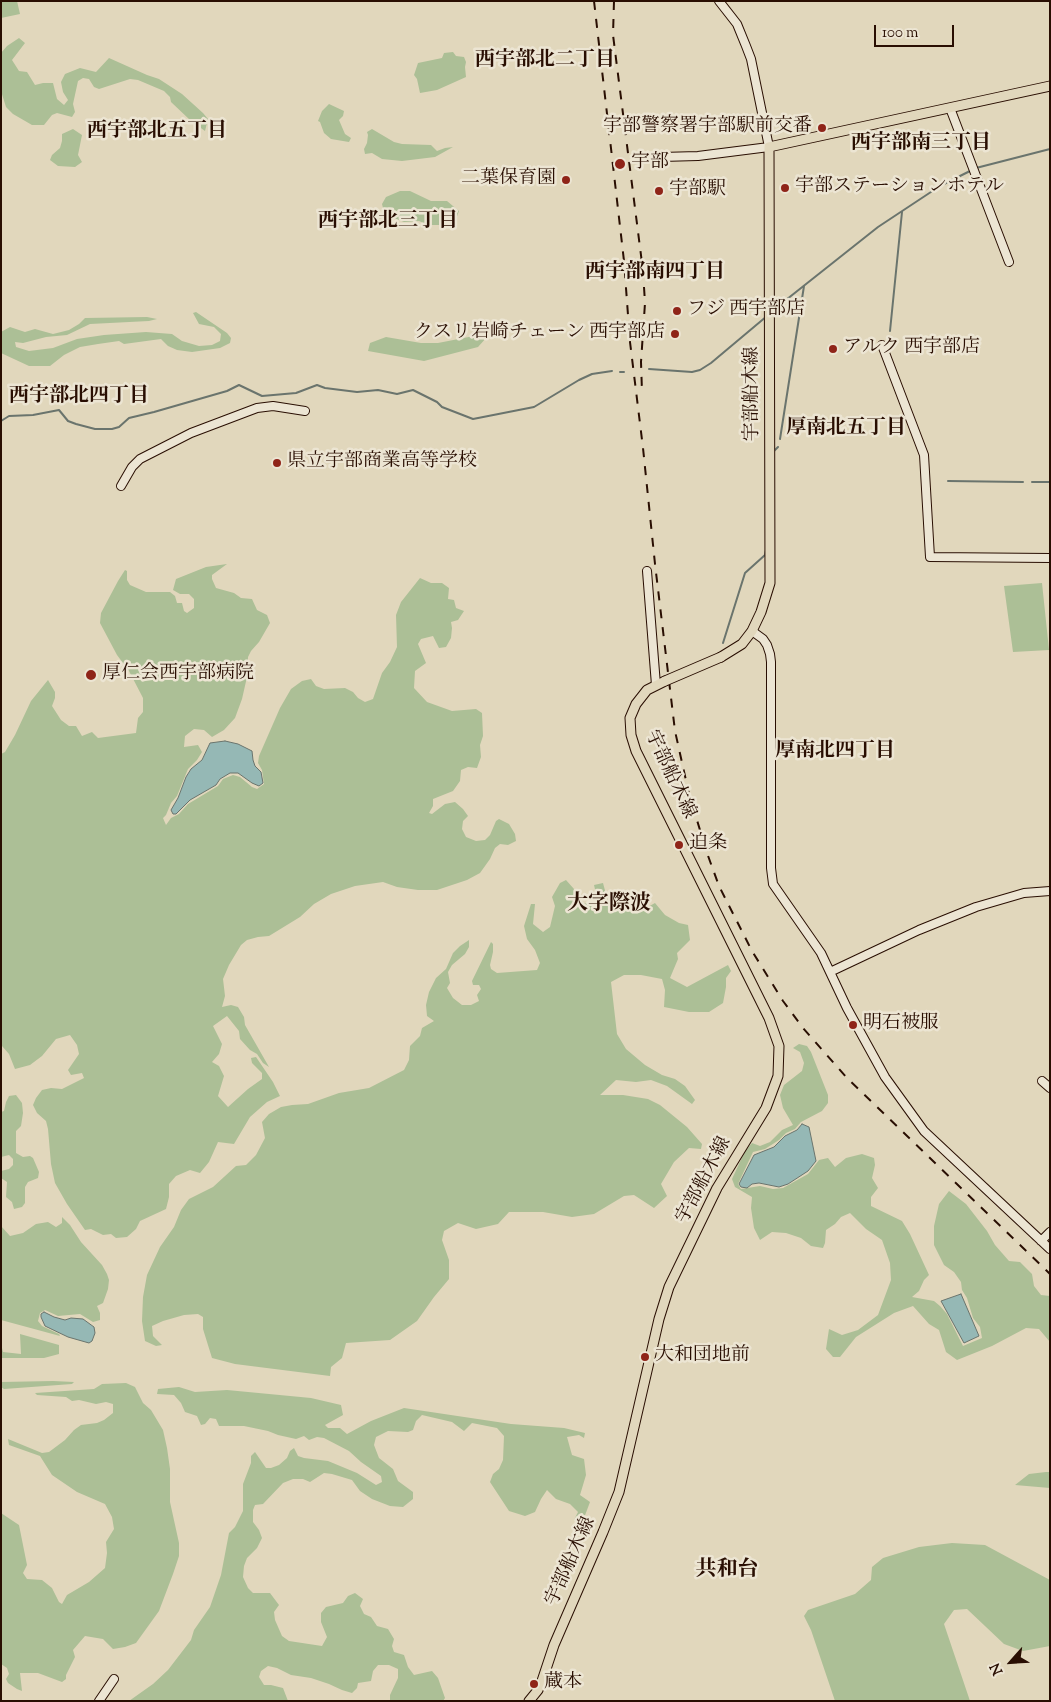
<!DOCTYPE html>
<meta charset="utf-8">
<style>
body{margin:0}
#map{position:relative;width:1051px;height:1702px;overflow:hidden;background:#e1d7bc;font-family:"Sorts Mill Goudy",serif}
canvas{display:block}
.frame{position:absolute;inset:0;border:2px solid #290e02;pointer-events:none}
.north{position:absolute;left:986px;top:1637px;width:50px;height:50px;-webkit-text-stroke:4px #ece5d3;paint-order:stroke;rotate:244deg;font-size:14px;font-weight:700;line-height:20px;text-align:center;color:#290e02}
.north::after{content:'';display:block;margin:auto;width:18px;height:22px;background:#290e02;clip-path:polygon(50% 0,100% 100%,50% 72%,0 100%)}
.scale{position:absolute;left:874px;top:25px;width:80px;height:22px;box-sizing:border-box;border:2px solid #290e02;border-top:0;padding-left:6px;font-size:15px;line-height:18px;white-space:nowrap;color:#290e02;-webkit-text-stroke:4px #ece5d3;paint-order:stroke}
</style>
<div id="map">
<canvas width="1051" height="1702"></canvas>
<div class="frame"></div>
<div class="north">N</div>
<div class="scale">100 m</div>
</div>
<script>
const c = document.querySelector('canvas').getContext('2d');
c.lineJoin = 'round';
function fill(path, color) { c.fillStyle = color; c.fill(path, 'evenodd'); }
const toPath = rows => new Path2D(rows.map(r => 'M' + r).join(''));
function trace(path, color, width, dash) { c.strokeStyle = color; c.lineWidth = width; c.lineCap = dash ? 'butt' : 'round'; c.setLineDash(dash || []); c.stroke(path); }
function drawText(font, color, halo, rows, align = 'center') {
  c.font = font + ' "Sorts Mill Goudy","Noto Serif JP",serif'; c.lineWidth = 5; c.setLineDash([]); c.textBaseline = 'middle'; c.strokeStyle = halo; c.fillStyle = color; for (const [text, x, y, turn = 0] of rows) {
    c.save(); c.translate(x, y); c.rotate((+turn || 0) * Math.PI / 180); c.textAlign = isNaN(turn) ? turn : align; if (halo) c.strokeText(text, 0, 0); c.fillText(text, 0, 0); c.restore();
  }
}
fill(toPath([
 [1,1,17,1,20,14,1,18],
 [19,38,25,43,12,60,19,71,27,72,35,85,43,83,53,83,57,99,64,105,68,100,63,92,61,82,65,74,80,68,96,72,109,58,147,75,159,79,182,94,203,113,208,119,205,131,190,120,171,102,170,97,164,91,138,80,130,79,99,89,94,87,89,79,83,78,78,81,73,104,75,112,72,117,57,113,52,115,44,125,32,125,13,114,6,107,1,91,1,53,7,46],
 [453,52,456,56,464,57,466,62,465,67,466,77,437,90,420,93,417,79,414,75,418,63,442,58,444,53],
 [329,104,344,111,343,116,339,120,345,134,351,138,349,142,331,139,324,133,320,122,318,121,322,111],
 [73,129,82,135,78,155,82,162,75,167,58,166,50,160,52,155,60,148,62,141,62,134],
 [372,129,394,142,402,144,431,145,437,151,445,148,453,147,435,157,402,161,382,159,372,153,365,154,364,149,367,143,368,135,367,132],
 [400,191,410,191,431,201,447,201,459,211,455,222,440,225,428,225,419,221,404,222,394,218,388,212,384,212,382,204,386,197],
 [196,312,227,333,231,338,230,343,220,348,192,352,177,350,168,346,161,339,124,344,119,341,98,344,80,347,64,355,50,366,29,366,1,353,1,332,10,327,25,332,35,329,53,334,69,330,79,324,85,318,147,317,157,319,149,321,90,324,67,335,46,337,23,343,15,342,16,347,29,351,53,348,77,339,104,335,146,332,172,334,182,341,199,346,212,345,220,341,221,334,214,327,199,324,193,313],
 [487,331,487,337,478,347,424,361,368,351,370,343,386,337,421,343,438,343,479,335],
 [227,564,212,575,212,579,216,588,234,593,241,598,252,599,257,610,267,615,270,623,259,642,251,651,248,657,247,677,242,699,235,718,224,730,212,737,204,730,194,729,185,736,184,747,198,745,202,752,197,760,188,769,177,796,171,803,166,815,163,818,166,825,171,818,179,814,188,804,218,786,223,779,233,775,240,777,252,787,257,789,264,784,262,770,258,763,259,756,280,708,291,689,302,681,311,679,316,686,324,689,345,688,353,692,358,698,365,702,373,699,382,673,390,662,397,647,396,615,401,602,420,578,431,583,442,583,449,588,448,599,454,600,456,608,464,611,458,620,451,622,452,628,451,638,446,647,439,648,433,636,421,639,418,644,426,663,415,671,414,688,427,702,452,711,476,709,482,713,483,736,480,745,481,757,477,768,468,767,461,770,460,781,453,791,433,799,433,806,429,813,432,814,445,804,455,802,463,809,468,816,463,821,462,829,466,837,476,841,485,840,490,835,496,821,499,819,509,824,515,834,516,841,508,845,500,844,495,848,490,859,480,873,467,880,437,890,418,890,397,887,383,882,355,886,331,894,314,904,300,917,269,936,258,937,247,940,241,945,229,965,223,979,225,996,222,1007,231,1005,238,1007,244,1017,245,1025,269,1067,263,1063,257,1054,250,1050,240,1039,239,1031,227,1016,213,1026,222,1044,219,1054,212,1062,219,1066,224,1076,218,1096,228,1107,248,1089,262,1079,262,1073,252,1063,251,1058,256,1057,273,1082,280,1096,267,1102,250,1117,234,1144,218,1142,209,1162,200,1173,190,1170,176,1176,169,1184,169,1197,166,1209,140,1221,136,1229,127,1237,116,1238,111,1234,103,1235,91,1229,85,1230,67,1204,55,1183,51,1164,48,1129,46,1121,37,1113,33,1105,36,1098,42,1090,51,1088,62,1089,84,1078,82,1073,71,1075,68,1070,79,1054,77,1045,70,1035,56,1039,42,1056,30,1065,15,1069,9,1054,2,1046,1,754,5,752,15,735,31,701,48,680,55,692,55,698,52,706,61,720,69,726,76,726,82,736,92,732,98,738,136,733,138,718,143,712,143,698,129,671,117,655,100,623,101,613,118,581,125,570,127,571,127,580,130,585,146,592,170,592,175,596,177,603,182,603,184,611,187,613,194,608,194,599,189,594,180,594,173,590,176,579,206,567],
 [1042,583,1049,650,1013,652,1004,586],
 [566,880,574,889,574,895,580,903,592,904,597,898,594,885,603,883,607,898,612,904,633,911,646,908,655,903,665,915,679,923,688,925,690,940,677,953,678,959,670,978,687,987,728,965,731,971,726,978,726,987,723,1003,709,1012,689,1012,664,1007,665,990,662,979,641,975,624,975,611,982,617,1034,626,1049,645,1065,662,1075,675,1079,685,1086,695,1100,692,1104,667,1086,651,1080,636,1082,616,1080,600,1095,623,1095,648,1099,660,1105,687,1127,702,1144,701,1149,689,1148,674,1162,661,1184,667,1196,654,1208,634,1195,624,1196,594,1214,572,1217,543,1212,509,1212,498,1224,476,1229,458,1223,444,1231,442,1240,449,1260,449,1279,434,1297,417,1321,390,1340,346,1343,342,1358,331,1367,330,1376,235,1364,212,1358,203,1329,203,1317,198,1314,184,1315,163,1321,152,1326,153,1336,162,1345,156,1346,145,1341,142,1321,143,1297,147,1275,160,1247,174,1227,181,1210,189,1199,213,1187,236,1166,246,1165,256,1155,265,1138,262,1122,269,1114,281,1107,292,1105,308,1104,339,1093,369,1088,404,1070,409,1060,410,1046,420,1036,422,1028,434,1021,427,1016,426,1005,429,992,436,978,446,969,453,953,460,946,469,940,469,947,465,954,452,965,448,972,450,983,447,988,453,998,462,1005,471,1005,479,1001,477,995,481,989,479,985,473,985,472,981,491,942,493,944,493,952,490,965,491,969,497,973,537,970,540,963,535,950,527,939,524,926,531,904,535,904,533,924,543,932,550,927,555,906,552,897,560,883],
 [799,1044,807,1046,811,1052,828,1095,828,1103,822,1111,801,1122,795,1129,786,1133,779,1140,765,1149,753,1152,738,1184,741,1189,760,1186,773,1189,783,1188,808,1174,819,1160,828,1158,835,1167,846,1158,862,1154,874,1158,875,1165,872,1178,878,1188,871,1197,871,1206,902,1221,910,1234,929,1275,924,1280,919,1291,912,1297,934,1301,940,1306,947,1314,963,1346,982,1338,980,1327,973,1318,967,1298,962,1290,961,1282,954,1272,944,1265,934,1245,934,1226,939,1204,949,1191,966,1204,987,1231,995,1245,1009,1261,1020,1262,1032,1274,1034,1286,1041,1295,1050,1296,1050,1342,1039,1329,1026,1328,992,1346,957,1360,946,1352,939,1330,929,1324,913,1306,894,1313,856,1337,840,1357,833,1357,826,1349,829,1329,842,1335,858,1330,878,1315,891,1280,890,1263,882,1240,866,1229,850,1213,841,1217,835,1224,826,1230,825,1243,823,1248,811,1246,801,1238,786,1233,772,1232,760,1240,754,1228,751,1208,752,1197,735,1187,732,1179,745,1151,752,1143,760,1146,770,1142,782,1130,793,1125,783,1108,780,1095,784,1085,802,1071,804,1063,800,1052,793,1048],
 [16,1095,22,1103,23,1113,21,1126,16,1131,16,1153,23,1157,30,1156,33,1158,39,1172,38,1178,28,1182,25,1187,25,1203,22,1207,14,1209,12,1202,6,1197,7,1182,1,1178,1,1171,9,1169,13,1165,13,1159,9,1155,1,1157,1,1112,4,1111,6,1102,9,1096],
 [62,1217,70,1225,81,1242,102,1265,107,1274,109,1280,108,1289,103,1303,97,1306,100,1313,100,1320,93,1322,80,1314,58,1316,45,1310,40,1313,38,1321,42,1326,59,1334,60,1336,1,1320,1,1226,10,1236,23,1233,36,1224,48,1222,56,1227,62,1223],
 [20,1334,59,1345,59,1354,44,1358,1,1358,1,1344,3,1352,21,1354],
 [53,1381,74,1382,72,1384,4,1389,1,1387,1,1382],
 [126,1383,135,1387,143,1403,151,1410,163,1430,167,1448,170,1469,170,1502,179,1543,179,1556,173,1574,159,1611,136,1643,125,1647,113,1649,103,1639,85,1636,73,1650,75,1657,66,1675,66,1679,62,1682,38,1673,20,1673,22,1691,17,1689,8,1683,6,1679,9,1674,7,1668,1,1664,1,1513,19,1525,27,1565,23,1573,27,1579,42,1580,52,1588,59,1602,62,1604,67,1595,89,1582,105,1568,107,1553,106,1542,114,1529,112,1517,105,1504,77,1492,52,1475,40,1456,9,1445,8,1439,42,1453,49,1452,65,1440,74,1430,81,1425,97,1423,104,1420,113,1413,113,1404,106,1402,96,1404,79,1400,72,1401,66,1397,37,1395,35,1393,94,1389,102,1384],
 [179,1387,195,1392,227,1390,311,1398,341,1405,343,1415,325,1425,328,1428,340,1428,347,1434,371,1421,404,1408,511,1424,564,1428,585,1433,584,1438,579,1435,567,1437,572,1455,584,1459,586,1475,580,1495,590,1502,581,1526,574,1520,578,1512,570,1504,556,1499,547,1490,541,1499,535,1512,525,1516,509,1511,490,1482,493,1474,499,1469,503,1460,504,1436,497,1428,472,1423,464,1431,452,1422,422,1415,416,1421,413,1430,408,1432,388,1431,376,1437,374,1445,379,1458,393,1469,398,1481,413,1492,413,1499,403,1507,390,1506,372,1499,360,1491,352,1480,332,1474,324,1473,310,1482,303,1479,293,1479,283,1483,263,1504,255,1505,253,1510,253,1522,259,1530,262,1538,257,1548,247,1558,244,1566,243,1577,248,1588,253,1593,270,1593,279,1605,274,1612,275,1620,282,1636,289,1641,322,1646,327,1637,321,1622,321,1613,326,1607,343,1603,348,1596,355,1593,363,1599,360,1606,364,1614,371,1617,377,1626,388,1629,394,1639,392,1646,394,1652,404,1655,408,1667,414,1675,432,1671,438,1678,445,1698,443,1701,390,1701,390,1695,398,1678,398,1669,389,1665,378,1665,373,1671,371,1681,358,1683,357,1688,352,1693,342,1690,329,1684,311,1678,291,1675,277,1668,268,1666,261,1671,259,1677,264,1685,271,1685,283,1688,288,1701,129,1701,153,1684,168,1670,191,1640,194,1630,210,1607,221,1575,229,1533,235,1527,243,1511,243,1484,251,1463,251,1456,255,1452,266,1468,271,1468,279,1465,287,1458,290,1451,294,1448,298,1456,304,1458,328,1461,357,1473,376,1485,382,1482,381,1476,361,1462,349,1451,324,1438,317,1437,309,1440,304,1436,296,1439,278,1435,268,1431,244,1426,219,1426,216,1419,210,1418,205,1424,201,1425,197,1416,185,1412,181,1403,174,1395,157,1394,158,1389],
 [1046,1472,1050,1472,1050,1488,1015,1485,1029,1474],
 [952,1543,985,1545,1050,1580,1050,1646,1023,1651,1004,1644,967,1609,954,1610,944,1624,970,1701,835,1701,811,1630,804,1616,808,1610,855,1594,871,1580,872,1567,883,1558,919,1547]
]), '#acbf96');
const water = toPath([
 [225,741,238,744,252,751,253,760,255,766,261,772,263,783,259,786,252,783,238,773,230,773,220,779,216,785,190,800,176,814,173,814,171,810,178,798,186,777,191,769,202,760,210,743,225,741],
 [802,1124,809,1127,816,1161,808,1171,788,1184,779,1187,759,1183,752,1184,747,1188,741,1187,739,1184,754,1155,774,1147,785,1136,797,1130,802,1124],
 [961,1294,979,1336,964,1343,941,1301,961,1294],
 [44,1312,54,1317,65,1320,71,1318,83,1319,94,1327,95,1333,92,1341,89,1343,68,1337,45,1326,41,1317,41,1314,44,1312]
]);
fill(water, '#95b8b5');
trace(water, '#6a746d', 1);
trace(toPath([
 [976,168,1050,149],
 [772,311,878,227,940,186,972,170],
 [890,331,902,212],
 [649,369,692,372,700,370,711,363,767,316],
 [620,372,624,372],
 [1,421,9,416,33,415,59,410,68,421,76,424,95,429,112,429,119,427,129,418,154,412,227,391,239,385,262,396,296,393,317,385,325,388,357,392,378,390,397,394,413,390,437,402,442,407,473,419,534,407,579,380,592,374,612,371],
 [780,439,804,286],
 [774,451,778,447],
 [948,481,1023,482],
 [1032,482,1050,482],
 [723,643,745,573,765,555,766,550]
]), '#6a746d', 2);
const secondary = toPath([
 [950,108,1009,262],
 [661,157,698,156,769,147,751,59,746,46,737,24,719,1],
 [882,345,924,455,930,557,1050,558],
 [121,486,132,467,140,459,191,433,257,408,273,406,305,411],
 [647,571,656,685],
 [752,631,763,639,767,645,770,654,771,662,771,868,773,884,821,953,847,1008,885,1077,924,1131,1050,1249],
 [830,972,919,930,976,907,1024,893,1050,891],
 [1042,1081,1050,1088],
 [1041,1241,1050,1232],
 [99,1701,114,1679]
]);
const primary = toPath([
 [721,657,742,644,752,631,761,612,770,583,769,147,1050,86],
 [529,1701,538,1690,542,1681,554,1645,603,1532,619,1492,659,1319,669,1287,717,1188,766,1108,778,1076,779,1046,769,1018,636,751,631,735,630,718,636,704,647,690,665,681]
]);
trace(secondary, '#290e02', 10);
trace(primary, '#290e02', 11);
trace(secondary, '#ece5d3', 8);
trace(primary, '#e1d7bc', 9);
trace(toPath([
 [594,1,624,261,630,342,643,448,655,564,675,731,689,794,707,853,719,886,752,951,783,1001,803,1028,847,1078,1050,1274],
 [614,1,613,35,643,271,645,303,641,362,642,392]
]), '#290e02', 2, [9, 9]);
const primaryBridge = toPath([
 [665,681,721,657]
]);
trace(primaryBridge, '#290e02', 11, []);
trace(primaryBridge, '#e1d7bc', 9);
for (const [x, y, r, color] of [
 [822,128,5,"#8f2418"],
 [620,164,6,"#8f2418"],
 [566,180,5,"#8f2418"],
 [785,188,5,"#8f2418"],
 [659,191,5,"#8f2418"],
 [677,311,5,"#8f2418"],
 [675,334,5,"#8f2418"],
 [833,349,5,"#8f2418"],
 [277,463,5,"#8f2418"],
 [91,675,6,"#8f2418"],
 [679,845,5,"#8f2418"],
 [853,1025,5,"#8f2418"],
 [645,1357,5,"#8f2418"],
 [534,1684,5,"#8f2418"]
]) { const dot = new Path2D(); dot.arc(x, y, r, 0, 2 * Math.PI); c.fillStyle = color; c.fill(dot); trace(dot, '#ece5d3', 2); }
drawText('19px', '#290e02', '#ece5d3', [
 ["宇部警察署宇部駅前交番",812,128,"right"],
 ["宇部",631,164],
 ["二葉保育園",556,180,"right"],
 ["宇部ステーションホテル",795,188],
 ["宇部駅",669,191],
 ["フジ 西宇部店",687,311],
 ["クスリ岩崎チェーン 西宇部店",665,334,"right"],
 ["アルク 西宇部店",843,349],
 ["県立宇部商業高等学校",287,463],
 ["厚仁会西宇部病院",102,675],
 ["迫条",689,845],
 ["明石被服",863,1025],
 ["大和団地前",655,1357],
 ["蔵本",544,1684]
], 'left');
drawText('19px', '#290e02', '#ece5d3', [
 ["宇部船木線",754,394,-90],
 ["宇部船木線",669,775,65],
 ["宇部船木線",705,1181,-62],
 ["宇部船木線",572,1562,-66]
]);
drawText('bold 20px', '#290e02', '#ece5d3', [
 ["西宇部北二丁目",545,62],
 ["西宇部北五丁目",157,133],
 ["西宇部南三丁目",921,145],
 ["西宇部北三丁目",388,223],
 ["西宇部南四丁目",655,274],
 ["西宇部北四丁目",79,398],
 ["厚南北五丁目",846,430],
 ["厚南北四丁目",835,753]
]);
drawText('bold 21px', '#290e02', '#ece5d3', [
 ["大字際波",609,905],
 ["共和台",727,1571]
]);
</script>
